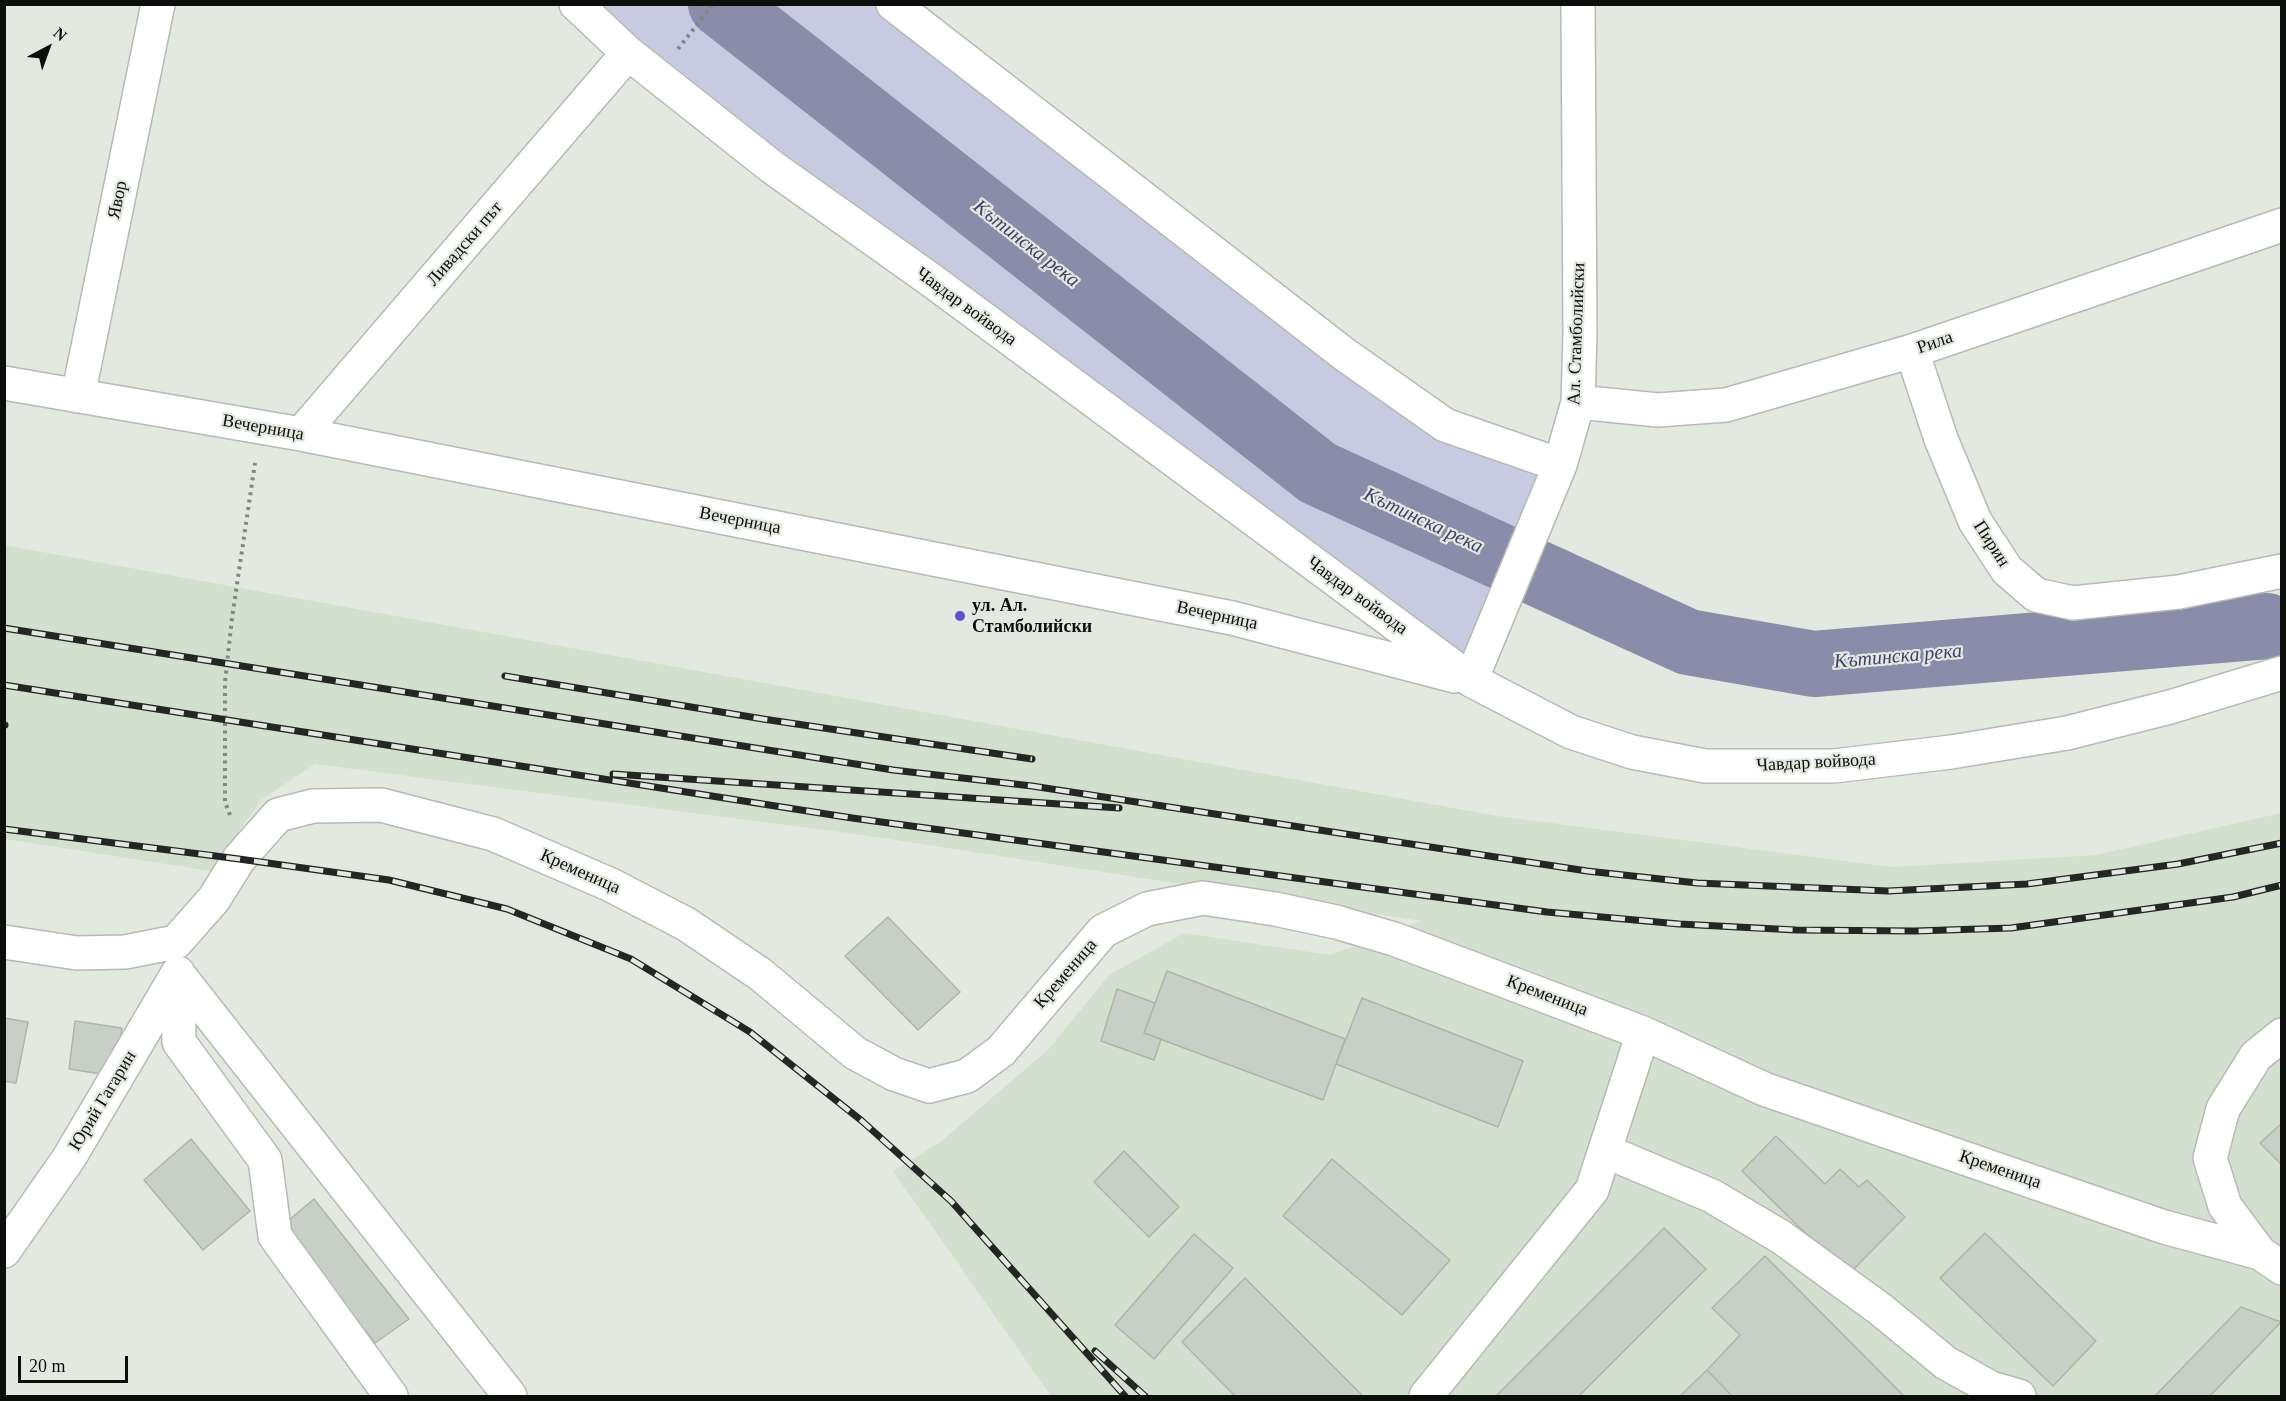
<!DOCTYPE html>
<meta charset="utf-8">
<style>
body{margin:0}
#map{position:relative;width:2286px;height:1401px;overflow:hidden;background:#e3e9e0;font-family:"Times New Roman",serif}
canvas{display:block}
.frame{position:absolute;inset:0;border:6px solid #0c0e0b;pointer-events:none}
.north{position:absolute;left:18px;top:18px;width:60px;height:60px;-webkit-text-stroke:4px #e3e9e0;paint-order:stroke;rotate:41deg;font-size:16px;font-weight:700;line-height:24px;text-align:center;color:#0c0e0b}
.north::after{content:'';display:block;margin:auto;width:21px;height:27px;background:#0c0e0b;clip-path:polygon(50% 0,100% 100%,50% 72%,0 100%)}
.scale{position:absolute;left:18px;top:1356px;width:110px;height:27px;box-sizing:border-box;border:3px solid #0c0e0b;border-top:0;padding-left:8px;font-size:18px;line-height:21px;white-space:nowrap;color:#0c0e0b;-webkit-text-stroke:4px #e3e9e0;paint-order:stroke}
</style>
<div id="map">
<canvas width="2286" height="1401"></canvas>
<div class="frame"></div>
<div class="north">N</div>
<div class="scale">20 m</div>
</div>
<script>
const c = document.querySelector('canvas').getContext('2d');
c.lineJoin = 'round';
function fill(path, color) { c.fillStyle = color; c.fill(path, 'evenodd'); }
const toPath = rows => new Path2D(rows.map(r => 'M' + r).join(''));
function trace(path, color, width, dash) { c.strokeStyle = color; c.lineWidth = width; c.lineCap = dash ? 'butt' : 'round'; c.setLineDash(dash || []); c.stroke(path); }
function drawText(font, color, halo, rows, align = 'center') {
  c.font = font + ' "Times New Roman",serif'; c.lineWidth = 4.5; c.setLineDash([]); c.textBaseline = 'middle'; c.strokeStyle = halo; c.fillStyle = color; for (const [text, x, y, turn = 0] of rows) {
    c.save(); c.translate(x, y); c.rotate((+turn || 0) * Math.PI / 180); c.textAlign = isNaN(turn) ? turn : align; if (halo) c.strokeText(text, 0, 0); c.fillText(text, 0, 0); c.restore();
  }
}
fill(toPath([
 [4,545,1497,816,1891,867,2096,855,2281,813,2281,1396,1051,1396,893,1171,939,1143,1048,1050,1109,975,1184,933,1330,955,1421,921,863,835,315,764,261,800,211,871,5,839]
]), '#d3dfcf');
fill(toPath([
 [576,5,893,5,1445,425,1560,465,1471,680]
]), '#c8cae2');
trace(toPath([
 [721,4,1318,473,1688,642,1814,664,2267,626]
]), '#8a8caa', 66);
const building = toPath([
 [888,917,960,992,918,1030,845,956,888,917],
 [1167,971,1345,1039,1323,1100,1144,1033,1167,971],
 [1117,989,1155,1003,1144,1033,1161,1039,1154,1060,1101,1041,1117,989],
 [1362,998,1523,1061,1498,1127,1336,1064,1362,998],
 [4,1018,28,1022,16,1083,4,1081,4,1018],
 [75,1021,122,1028,114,1076,69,1069,75,1021],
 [2282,1123,2282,1165,2260,1143,2282,1123],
 [1776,1136,1825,1184,1840,1169,1859,1187,1867,1180,1905,1217,1848,1275,1742,1171,1776,1136],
 [191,1139,250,1211,203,1250,144,1180,191,1139],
 [1124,1151,1179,1207,1149,1237,1094,1182,1124,1151],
 [1332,1159,1450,1260,1402,1315,1283,1216,1332,1159],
 [314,1199,409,1319,375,1343,282,1226,314,1199],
 [1664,1228,1706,1269,1579,1396,1496,1396,1664,1228],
 [1985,1233,2096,1341,2053,1386,1940,1278,1985,1233],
 [1194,1234,1233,1268,1154,1359,1115,1325,1194,1234],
 [1765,1256,1904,1396,1732,1396,1707,1370,1740,1335,1712,1308,1765,1256],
 [1245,1278,1363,1396,1235,1396,1182,1342,1245,1278],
 [2241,1307,2281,1322,2210,1396,2155,1396,2241,1307],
 [1707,1370,1732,1396,1680,1396,1707,1370]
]);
fill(building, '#c8cfc6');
trace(building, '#aeb4ac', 1.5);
const minor = toPath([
 [576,4,628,53,772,167,931,280,1471,680,1571,732,1632,752,1705,766,1834,766,1951,752,2067,733,2170,707,2282,673],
 [893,4,1344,354,1445,425,1560,465],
 [1912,351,1941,439,1975,521,2007,570,2036,595,2073,603,2179,592,2282,571],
 [4,383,301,434,1232,618,1455,676],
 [78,396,158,4],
 [1578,402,1658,410,1726,405,1912,351,2282,225],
 [301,434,628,53],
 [1471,680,1560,465,1578,402,1580,334,1578,4],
 [4,942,77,953,125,952,176,942,214,899,239,859,278,815,313,806,381,805,493,834,611,885,686,924,760,974,855,1053,894,1074,929,1086,967,1076,1001,1051,1103,931,1147,909,1203,898,1275,909,1336,922,1394,939,1643,1033,1764,1089,2164,1227,2260,1253],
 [178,974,510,1396],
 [178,974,179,1042,265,1160,275,1236,391,1396],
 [2282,1035,2256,1056,2223,1109,2210,1158,2225,1206,2260,1253,2282,1268],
 [1605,1151,1712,1196,1781,1237,1880,1309,1946,1363,1991,1388,2019,1396],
 [4,1251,69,1158,178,973],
 [1426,1396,1592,1190,1643,1033]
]);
trace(minor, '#b5bbb2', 36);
trace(toPath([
 [678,49,713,4],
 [230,815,225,802,225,682,232,618,255,463]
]), '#828680', 4, [3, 4.5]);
trace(minor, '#fff', 33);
const rail = toPath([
 [4,628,893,770,1032,786,1587,871,1697,883,1888,891,2027,884,2178,864,2282,843],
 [505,676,763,719,1032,759],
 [4,685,852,818,1547,912,1679,924,1796,930,1915,931,2011,928,2233,897,2282,885],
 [4,725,5,725],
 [613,774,1119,808],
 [4,829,239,859,389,880,507,909,631,959,750,1032,862,1121,951,1201,1125,1396],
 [1095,1351,1145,1396]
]);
trace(rail, '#232622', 7);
trace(rail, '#e3e9e0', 4.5, [14]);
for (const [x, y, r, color] of [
 [960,616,6,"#5e52ca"]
]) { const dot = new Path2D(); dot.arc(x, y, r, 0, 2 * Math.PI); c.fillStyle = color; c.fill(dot); trace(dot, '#e3e9e0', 2); }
drawText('18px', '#0c0e0b', '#e3e9e0', [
 ["Явор",118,200,-78],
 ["Ливадски път",465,244,-49],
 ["Чавдар войвода",966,307,36],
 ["Ал. Стамболийски",1577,334,-88],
 ["Рила",1935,343,-19],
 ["Вечерница",263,428,10],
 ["Вечерница",740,521,11],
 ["Пирин",1991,544,57],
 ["Чавдар войвода",1357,596,36],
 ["Вечерница",1217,616,12],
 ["Чавдар войвода",1816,763,-3],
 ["Кременица",580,872,24],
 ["Кременица",1066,974,-49],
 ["Кременица",1547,996,21],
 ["Юрий Гагарин",103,1101,-59],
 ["Кременица",2000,1170,19]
]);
drawText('bold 18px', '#0c0e0b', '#e3e9e0', [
 ["ул. Ал.",972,606],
 ["Стамболийски",972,627]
], 'left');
drawText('italic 20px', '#3f3f6c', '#e3e9e0', [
 ["Кътинска река",1026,244,38],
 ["Кътинска река",1423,521,25],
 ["Кътинска река",1898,657,-5]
]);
</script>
